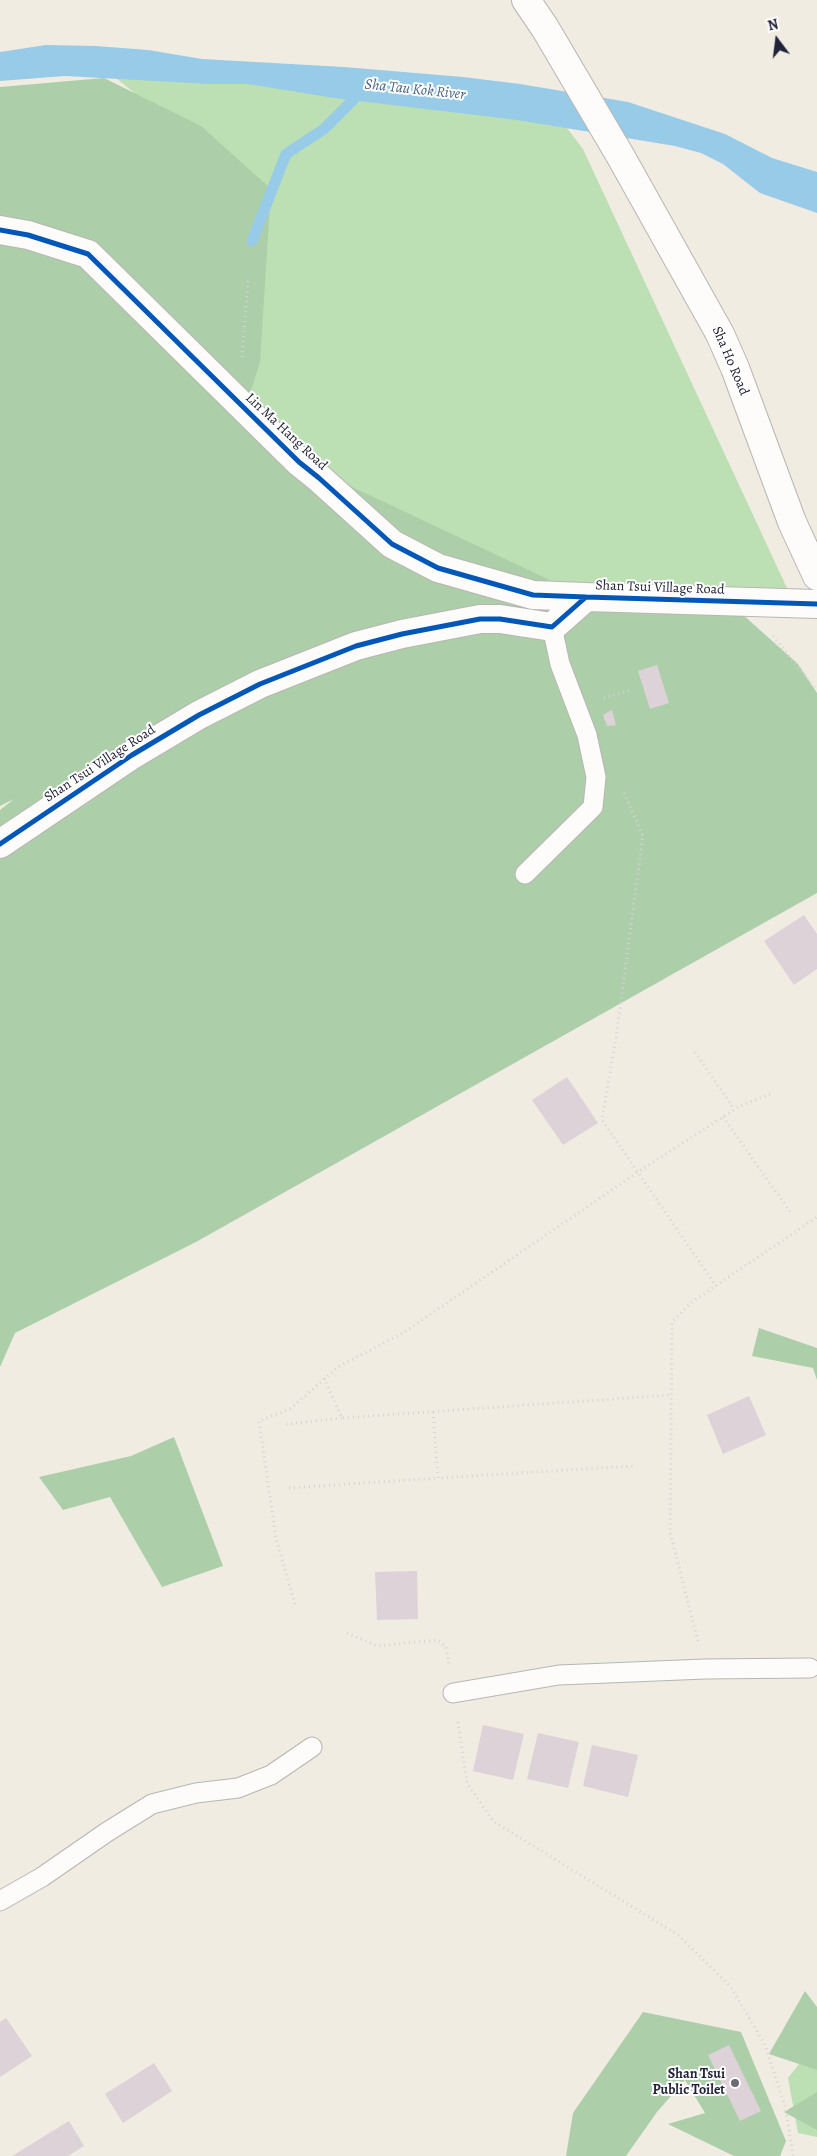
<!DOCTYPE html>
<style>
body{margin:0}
#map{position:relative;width:817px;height:2156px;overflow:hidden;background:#f0ece2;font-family:Alegreya,serif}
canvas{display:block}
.north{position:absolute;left:752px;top:15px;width:50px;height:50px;-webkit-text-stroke:4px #fff;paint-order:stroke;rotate:345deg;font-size:14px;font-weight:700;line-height:20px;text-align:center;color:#22223b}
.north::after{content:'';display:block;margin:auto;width:18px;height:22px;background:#22223b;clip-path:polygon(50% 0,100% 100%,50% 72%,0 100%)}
</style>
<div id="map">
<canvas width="817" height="2156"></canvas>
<div class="north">N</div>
</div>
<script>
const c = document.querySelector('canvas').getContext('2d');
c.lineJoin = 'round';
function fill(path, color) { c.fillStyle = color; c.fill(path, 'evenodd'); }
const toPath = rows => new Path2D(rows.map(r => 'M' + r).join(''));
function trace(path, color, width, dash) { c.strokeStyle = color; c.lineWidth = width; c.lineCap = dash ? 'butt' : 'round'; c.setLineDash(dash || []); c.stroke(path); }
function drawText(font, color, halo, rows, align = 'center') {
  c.font = font + ' Alegreya,serif'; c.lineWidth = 4; c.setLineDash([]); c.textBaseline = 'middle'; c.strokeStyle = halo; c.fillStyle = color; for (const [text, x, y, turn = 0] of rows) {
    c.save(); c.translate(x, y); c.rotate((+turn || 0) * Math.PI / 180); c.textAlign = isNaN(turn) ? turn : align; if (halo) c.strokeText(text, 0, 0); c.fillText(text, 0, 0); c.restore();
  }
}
fill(toPath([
 [118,61,550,106,583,149,793,601,508,598,392,544,249,413,270,204,116,78],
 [817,2041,817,2137,798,2133,788,2078]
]), '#bce0b4');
fill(toPath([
 [104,78,201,126,271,189,260,362,245,410,299,462,586,597,732,605,798,664,817,693,817,893,196,1242,15,1333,0,1367,0,810,14,799,0,806,0,87],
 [759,1328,817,1348,817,1380,813,1368,752,1356],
 [174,1437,223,1566,162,1587,110,1497,63,1510,39,1477,131,1456],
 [805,1991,817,2007,817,2070,769,2054],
 [643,2012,741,2032,786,2141,780,2156,734,2156,668,2124,705,2113,685,2080,657,2112,626,2156,566,2156,573,2113],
 [817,2092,817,2130,784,2112]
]), '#accfa9');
fill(toPath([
 [46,45,96,46,148,50,202,59,344,67,463,77,520,84,628,102,725,134,772,158,817,172,817,213,760,193,723,164,701,153,675,146,517,120,334,98,248,84,209,84,65,76,0,81,0,52]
]), '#97cbe8');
trace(toPath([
 [252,241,286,154,324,129,354,99,358,86]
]), '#97cbe8', 11);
fill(toPath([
 [657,665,669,703,650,709,638,671],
 [612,710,616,725,607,726,603,715],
 [804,915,817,934,817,969,794,985,764,941],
 [567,1077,598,1123,563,1145,532,1100],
 [749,1396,766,1435,723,1454,707,1415],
 [417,1571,418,1619,377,1620,375,1572],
 [483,1725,524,1734,513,1780,473,1771],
 [538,1733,579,1742,568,1788,527,1779],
 [592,1745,638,1755,628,1797,583,1786],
 [6,2018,32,2056,0,2077,0,2022],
 [729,2045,761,2111,740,2121,708,2055],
 [154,2063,172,2091,123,2123,105,2094],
 [69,2121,84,2146,68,2156,12,2156]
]), '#dcd2d8');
const lane = toPath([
 [525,874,593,807,596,777,587,735,560,664,552,627],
 [453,1693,559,1675,705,1669,810,1668],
 [0,1901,42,1877,107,1832,152,1804,196,1793,238,1788,271,1775,312,1747]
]);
const street = toPath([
 [0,230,28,235,88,254,299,462,319,478,392,544,438,568,533,595,586,597],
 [0,844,132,755,199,715,260,684,356,646,402,634,480,619,500,619,552,627,586,597,817,604]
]);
const secondary = toPath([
 [526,0,545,28,621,157,720,334,735,368,792,522,817,576]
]);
trace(lane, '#b8b6b2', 21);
trace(street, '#b8b6b2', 30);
trace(secondary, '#b8b6b2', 30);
trace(toPath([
 [242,357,248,281],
 [773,636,817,690],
 [604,698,631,690],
 [624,793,643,836,616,1038,602,1120,716,1286],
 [695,1052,734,1109],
 [723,1117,791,1213],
 [324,1378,342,1418,671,1395],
 [433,1412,438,1478,633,1466],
 [286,1424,342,1418],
 [289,1488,438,1478],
 [295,1604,276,1538,259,1421,290,1409,338,1367,403,1333,638,1172,740,1106,773,1093],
 [347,1633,377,1646,437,1640,446,1647,449,1664],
 [698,1641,670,1532,672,1322,692,1302,817,1217],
 [458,1722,467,1783,493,1821,678,1935,731,1987,765,2045,786,2109,793,2156]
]), '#d5d4d3', 3, [1, 4]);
trace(lane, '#fdfcfb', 19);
trace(street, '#fdfcfb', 28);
trace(secondary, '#fdfcfb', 28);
trace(toPath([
 [0,230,28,235,88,254,299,462,319,478,392,544,438,568,533,595,586,597],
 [0,844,132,755,199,715,260,684,356,646,402,634,480,619,500,619,552,627,586,597,817,604]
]), '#0057b8', 5);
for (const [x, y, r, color] of [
 [735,2083,5,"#6a6975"]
]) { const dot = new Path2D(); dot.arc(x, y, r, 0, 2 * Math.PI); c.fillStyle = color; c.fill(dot); trace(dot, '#fff', 2); }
drawText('14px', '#22223b', '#fff', [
 ["Sha Ho Road",730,361,67],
 ["Lin Ma Hang Road",286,432,43],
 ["Shan Tsui Village Road",660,588,2],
 ["Shan Tsui Village Road",100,764,-33]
]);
drawText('bold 14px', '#22223b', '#fff', [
 ["Shan Tsui",725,2075],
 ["Public Toilet",725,2091]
], 'right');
drawText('italic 15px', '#426081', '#fff', [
 ["Sha Tau Kok River",415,90,6]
]);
</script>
